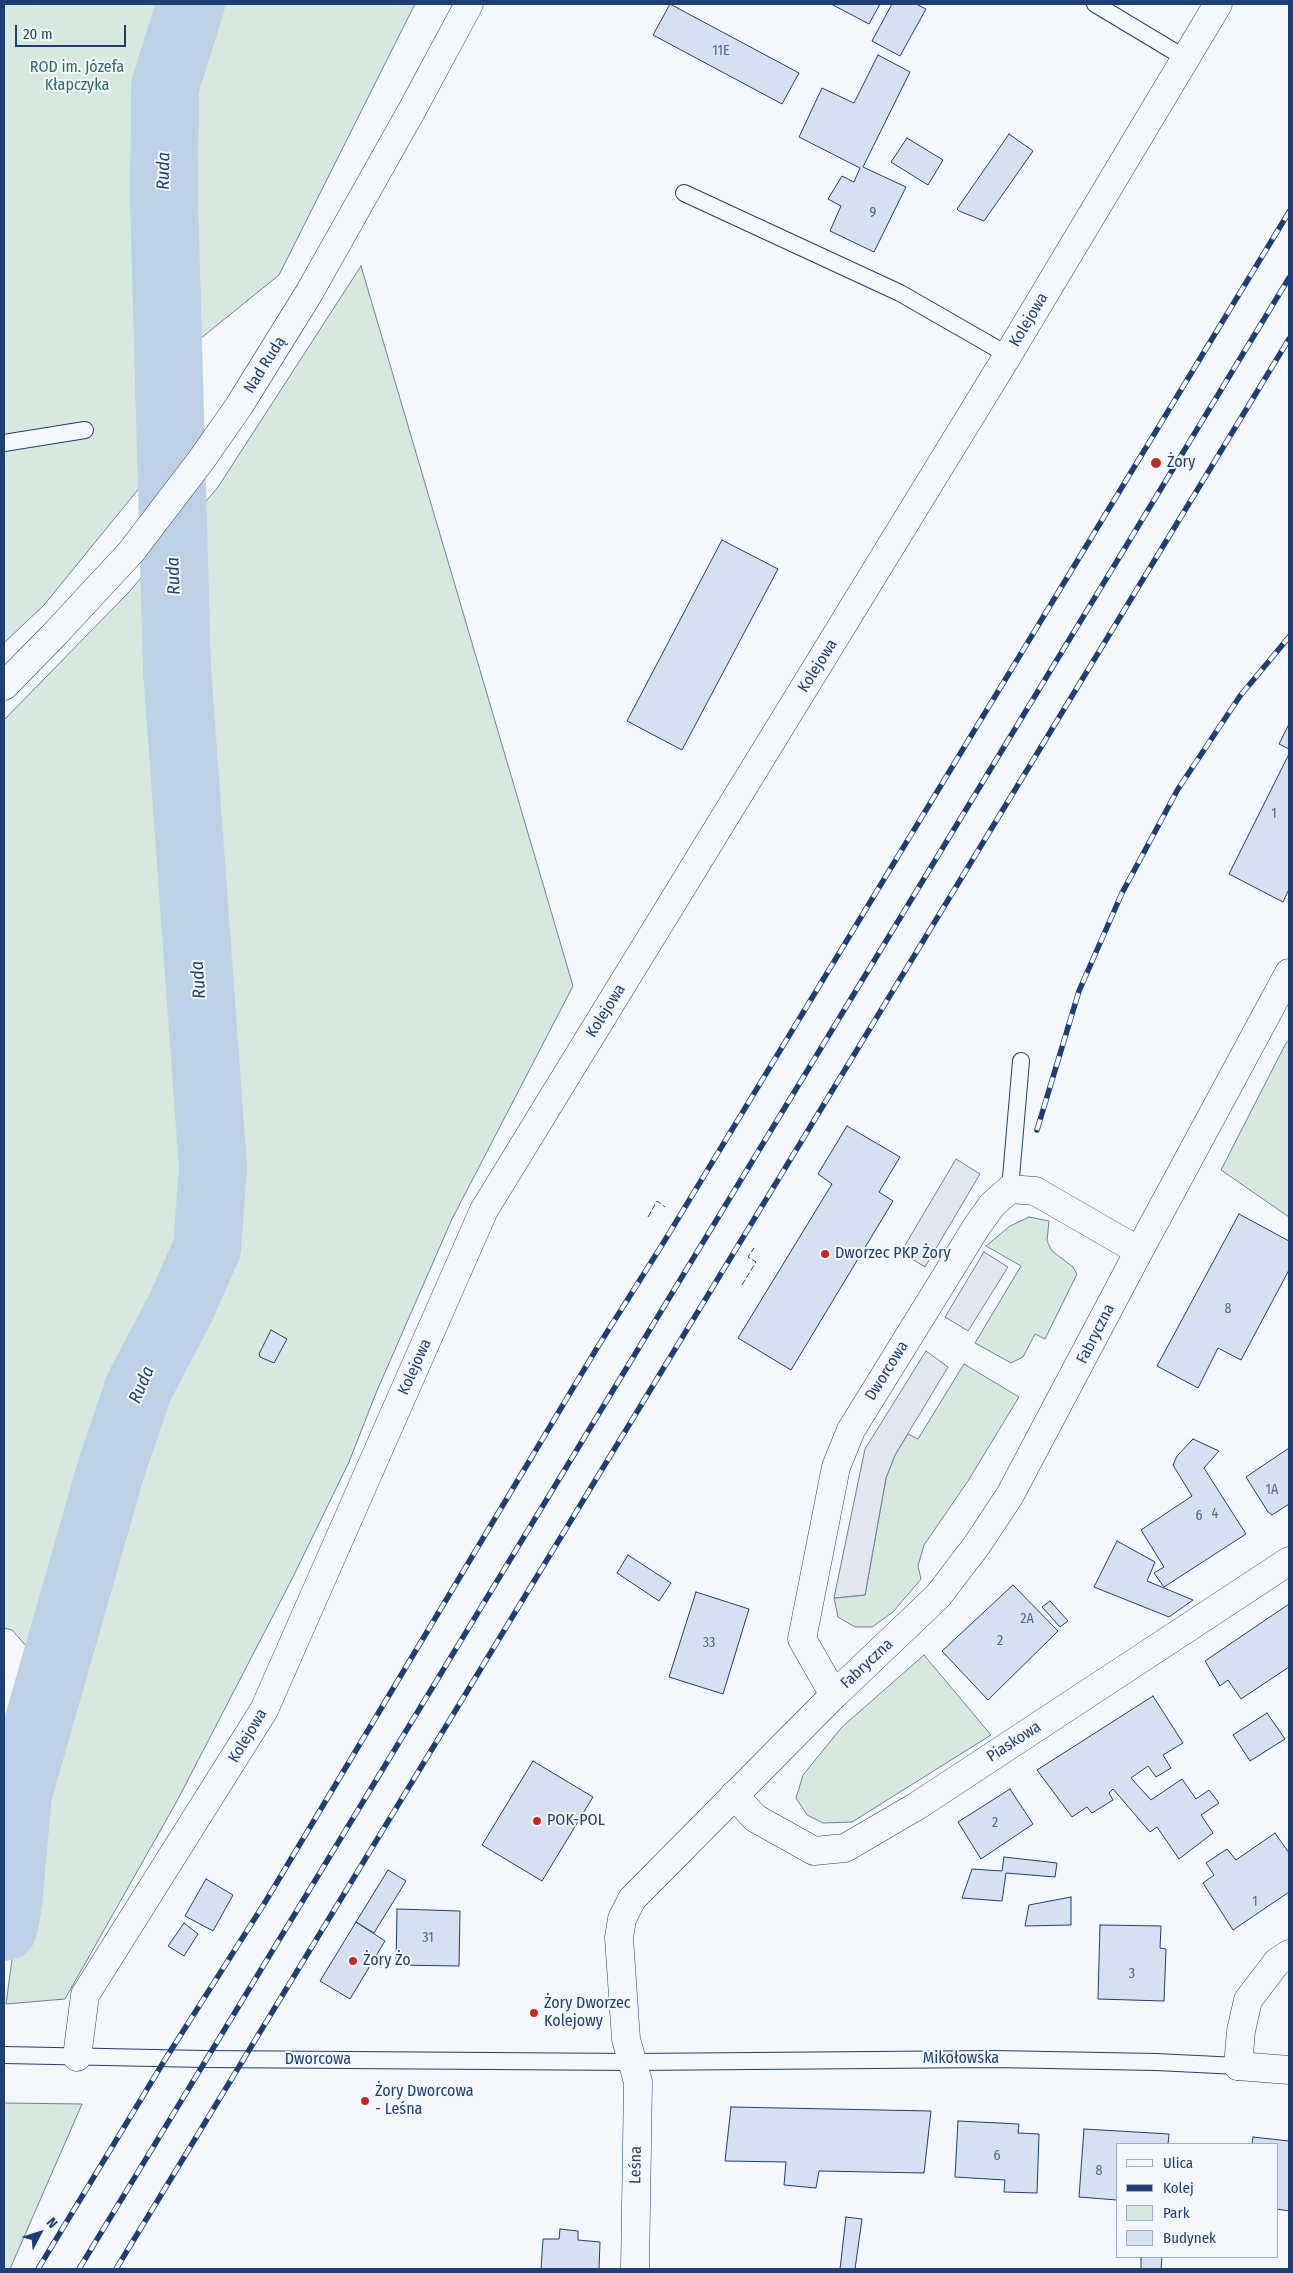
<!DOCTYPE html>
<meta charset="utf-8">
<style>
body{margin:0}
#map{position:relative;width:1293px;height:2273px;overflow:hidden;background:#f4f7fb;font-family:"Fira Sans Condensed",sans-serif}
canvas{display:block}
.frame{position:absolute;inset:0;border:5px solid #1d3f73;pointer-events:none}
.legend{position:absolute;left:1116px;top:2143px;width:162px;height:115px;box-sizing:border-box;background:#f4f7fb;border:1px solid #9eadc5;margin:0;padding:6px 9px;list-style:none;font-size:15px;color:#1d3f73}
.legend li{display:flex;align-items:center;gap:10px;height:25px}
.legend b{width:25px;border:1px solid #9eadc5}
.north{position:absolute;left:15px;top:2208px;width:50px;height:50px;-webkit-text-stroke:4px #f4f7fb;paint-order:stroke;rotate:50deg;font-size:14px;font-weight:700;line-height:20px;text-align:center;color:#1d3f73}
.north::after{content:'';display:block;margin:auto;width:18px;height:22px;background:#1d3f73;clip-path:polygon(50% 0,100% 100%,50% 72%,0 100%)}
.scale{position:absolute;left:15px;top:25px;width:111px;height:22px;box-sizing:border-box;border:2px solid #1d3f73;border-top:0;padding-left:6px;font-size:15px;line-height:18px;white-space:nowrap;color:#1d3f73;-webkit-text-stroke:4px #f4f7fb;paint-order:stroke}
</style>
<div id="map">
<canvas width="1293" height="2273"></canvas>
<div class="frame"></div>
<ul class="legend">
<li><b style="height:6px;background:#f4f7fb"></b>Ulica</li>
<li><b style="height:6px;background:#1d3f73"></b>Kolej</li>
<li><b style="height:14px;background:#d7e8df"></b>Park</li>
<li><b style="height:14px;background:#d5e0f0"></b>Budynek</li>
</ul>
<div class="north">N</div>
<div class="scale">20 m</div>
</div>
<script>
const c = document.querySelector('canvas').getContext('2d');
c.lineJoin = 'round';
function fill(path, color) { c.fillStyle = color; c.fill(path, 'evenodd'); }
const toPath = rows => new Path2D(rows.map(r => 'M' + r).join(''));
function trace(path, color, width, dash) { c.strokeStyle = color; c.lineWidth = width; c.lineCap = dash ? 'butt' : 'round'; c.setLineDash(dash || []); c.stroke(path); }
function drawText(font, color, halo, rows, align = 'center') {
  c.font = font + ' "Fira Sans Condensed",sans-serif'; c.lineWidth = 4; c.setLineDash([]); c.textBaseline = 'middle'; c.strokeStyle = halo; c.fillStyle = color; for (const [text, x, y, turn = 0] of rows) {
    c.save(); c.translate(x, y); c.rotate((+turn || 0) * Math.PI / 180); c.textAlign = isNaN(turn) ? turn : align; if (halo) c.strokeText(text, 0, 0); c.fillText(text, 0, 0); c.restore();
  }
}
const green = toPath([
 [4,4,415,4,279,275,148,381,145,481,44,605,4,643,4,4],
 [361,266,573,986,452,1219,376,1393,349,1462,292,1579,177,1801,65,1999,6,2004,32,1812,71,1697,12,1630,4,1628,4,720,129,592,218,487,361,266],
 [1289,1041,1289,1217,1221,1170,1286,1043,1289,1041],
 [1029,1217,1049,1221,1047,1241,1052,1251,1073,1267,1077,1274,1045,1339,1035,1334,1023,1357,1011,1363,975,1343,1021,1266,986,1246,1010,1226,1029,1217],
 [964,1364,1019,1397,968,1481,924,1545,918,1566,921,1579,893,1612,872,1627,855,1627,838,1617,834,1598,865,1595,886,1478,895,1455,908,1434,918,1439,964,1364],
 [924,1655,991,1735,852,1822,823,1823,807,1815,796,1798,803,1775,842,1727,924,1655],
 [4,2103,82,2104,10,2269,4,2269,4,2103]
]);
fill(green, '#d7e8df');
trace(green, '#687fa3', 1);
const parking = toPath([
 [956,1159,980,1174,925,1267,901,1252,956,1159],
 [984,1252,1008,1267,968,1331,945,1317,984,1252],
 [926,1351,948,1367,895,1455,886,1478,865,1595,834,1598,865,1449,926,1351]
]);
fill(parking, '#e3e8f0');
trace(parking, '#687fa3', 1);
trace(toPath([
 [4,1927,8,1903,18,1794,111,1469,139,1387,181,1307,207,1248,213,1168,177,669,164,199,165,86,191,4]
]), '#bed0e5', 68);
const building = toPath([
 [670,4,799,73,782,104,653,35,670,4],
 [831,4,880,4,869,24,831,4],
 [892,4,916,4,926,9,900,56,872,41,892,4],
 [878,55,910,72,863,167,906,187,874,252,830,231,841,206,828,199,842,176,854,182,860,168,799,137,822,88,854,103,878,55],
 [1009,134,1033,151,984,221,959,211,957,209,1009,134],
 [907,138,943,160,928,185,891,162,907,138],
 [722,540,778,569,682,750,627,721,722,540],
 [1289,724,1289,749,1279,744,1289,724],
 [1289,754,1289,889,1283,902,1229,874,1289,754],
 [847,1126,900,1157,879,1192,893,1201,791,1370,738,1338,832,1184,818,1174,847,1126],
 [1239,1214,1289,1241,1289,1270,1241,1360,1218,1348,1198,1388,1157,1366,1239,1214],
 [271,1330,287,1339,274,1363,260,1357,259,1354,271,1330],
 [1193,1439,1219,1451,1204,1468,1246,1534,1164,1587,1154,1573,1164,1567,1141,1530,1192,1496,1173,1465,1177,1456,1193,1439],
 [1289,1448,1289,1504,1272,1515,1268,1512,1246,1477,1289,1448],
 [1117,1541,1155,1562,1147,1581,1193,1600,1169,1617,1094,1587,1117,1541],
 [628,1555,671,1583,659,1601,617,1573,628,1555],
 [1013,1585,1058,1631,988,1700,942,1651,1013,1585],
 [696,1592,749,1609,723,1694,669,1677,696,1592],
 [1050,1601,1068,1621,1060,1627,1042,1607,1050,1601],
 [1289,1604,1289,1667,1241,1699,1228,1680,1220,1686,1205,1661,1289,1604],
 [1153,1696,1183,1743,1163,1755,1171,1768,1156,1777,1148,1766,1131,1778,1151,1800,1182,1779,1196,1799,1209,1790,1219,1803,1201,1815,1213,1833,1179,1859,1157,1827,1150,1832,1113,1789,1109,1793,1113,1800,1092,1813,1087,1807,1072,1817,1037,1770,1153,1696],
 [1267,1713,1285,1739,1250,1761,1233,1735,1267,1713],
 [533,1761,593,1797,542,1881,482,1845,533,1761],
 [1010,1789,1033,1824,981,1859,958,1822,1010,1789],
 [1275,1833,1289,1853,1289,1892,1233,1930,1203,1883,1214,1875,1206,1863,1227,1849,1236,1860,1275,1833],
 [1004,1857,1057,1863,1055,1877,1006,1873,1002,1901,962,1898,972,1869,1002,1871,1004,1857],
 [388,1870,406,1881,374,1933,356,1922,388,1870],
 [206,1879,233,1895,213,1931,185,1916,206,1879],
 [1071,1897,1071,1925,1025,1926,1029,1905,1071,1897],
 [397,1909,460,1911,459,1966,396,1965,397,1909],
 [356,1922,385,1941,350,1999,320,1981,356,1922],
 [184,1923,198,1934,184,1956,168,1946,184,1923],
 [1100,1925,1161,1926,1160,1948,1166,1949,1164,2001,1098,1999,1100,1925],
 [731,2107,931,2111,924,2173,819,2171,816,2188,784,2185,786,2162,725,2161,731,2107],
 [958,2121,1019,2124,1018,2133,1039,2134,1037,2193,1004,2192,1005,2180,955,2177,958,2121],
 [1084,2129,1169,2134,1168,2144,1117,2144,1117,2200,1079,2197,1084,2129],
 [1253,2137,1289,2141,1289,2211,1277,2209,1277,2144,1252,2144,1253,2137],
 [846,2217,862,2219,855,2269,840,2269,846,2217],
 [560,2229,578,2231,578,2240,600,2242,599,2269,541,2269,543,2239,559,2239,560,2229],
 [1141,2257,1162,2257,1161,2269,1141,2269,1141,2257]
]);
fill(building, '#d5e0f0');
trace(building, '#1d3f73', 1);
const service = toPath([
 [1095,4,1185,58],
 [684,193,900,293,1008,355],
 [4,443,85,430],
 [1010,1189,1021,1061],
 [4,2055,205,2059,632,2062,994,2059,1156,2062,1238,2066]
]);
const minor = toPath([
 [834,1695,802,1639,836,1467,851,1430,977,1226,992,1205,1010,1189,1035,1191,1139,1251],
 [734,1795,755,1818,814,1851,845,1848,917,1806,1289,1561],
 [77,2057,85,1995,264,1710,484,1210,1008,355,1218,4],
 [1238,2066,1241,2031,1248,2000,1277,1962,1289,1954],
 [635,2269,638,2082,626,2039,619,1938,622,1919,632,1899,834,1695,938,1596,977,1545,1010,1495,1139,1251,1289,973]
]);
const tertiary = toPath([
 [1238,2066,1289,2070]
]);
const primary = toPath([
 [4,686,54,635,131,552,202,459,239,406,309,293,412,110,469,4]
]);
trace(service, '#1d3f73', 18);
trace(minor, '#1d3f73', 29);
trace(tertiary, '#1d3f73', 29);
trace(primary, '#1d3f73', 29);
trace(service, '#f4f7fb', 16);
trace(minor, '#f4f7fb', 28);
trace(tertiary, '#f4f7fb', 28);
trace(primary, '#f4f7fb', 28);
const rail = toPath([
 [1037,1130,1079,991,1122,893,1178,789,1240,696,1289,637],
 [38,2269,166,2058,264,1904,597,1348,662,1245,1289,212],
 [79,2269,1289,278],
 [116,2269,1289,339]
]);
trace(rail, '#1d3f73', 5.5);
trace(rail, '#f4f7fb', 4, [11]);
trace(toPath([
 [648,1217,657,1201,665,1207],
 [742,1285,756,1262,748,1257,754,1248]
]), '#1d3f73', 1, [6, 2.5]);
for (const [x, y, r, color] of [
 [1156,463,6,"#c62828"],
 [825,1254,5,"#c62828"],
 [537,1821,5,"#c62828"],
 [353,1961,5,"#c62828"],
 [534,2013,5,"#c62828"],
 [365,2101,5,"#c62828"]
]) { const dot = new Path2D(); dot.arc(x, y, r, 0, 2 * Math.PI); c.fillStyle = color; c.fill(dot); trace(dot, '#f4f7fb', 2); }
drawText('14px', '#4b6792', null, [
 ["11E",721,51],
 ["9",873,213],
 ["1",1274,814],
 ["8",1228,1309],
 ["1A",1272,1490],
 ["4",1215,1514],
 ["6",1199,1516],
 ["2A",1027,1619],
 ["2",1000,1641],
 ["33",709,1643],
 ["2",995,1823],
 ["1",1255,1902],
 ["31",428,1938],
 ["3",1132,1974],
 ["6",997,2156],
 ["8",1099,2171]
]);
drawText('16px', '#2c6c60', '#f4f7fb', [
 ["ROD im. Józefa",77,68],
 ["Kłapczyka",77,86]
]);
drawText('16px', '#1d3f73', '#f4f7fb', [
 ["Kolejowa",1029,320,-59],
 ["Nad Rudą",265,365,-58],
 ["Kolejowa",818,666,-58],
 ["Kolejowa",606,1011,-58],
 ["Fabryczna",1096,1334,-63],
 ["Kolejowa",415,1367,-66],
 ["Dworcowa",887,1371,-58],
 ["Fabryczna",867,1664,-43],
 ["Kolejowa",248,1736,-59],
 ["Piaskowa",1014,1742,-33],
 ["Mikołowska",961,2059],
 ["Dworcowa",318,2060],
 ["Leśna",636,2165,-89]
]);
drawText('16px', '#1d3f73', '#f4f7fb', [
 ["Żory",1167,463],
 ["Dworzec PKP Żory",835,1254],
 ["POK-POL",547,1821],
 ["Żory Żo",363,1961],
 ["Żory Dworzec",544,2004],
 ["Kolejowy",544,2022],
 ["Żory Dworcowa",375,2092],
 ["- Leśna",375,2110]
], 'left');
drawText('italic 18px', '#1d3f73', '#f4f7fb', [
 ["Ruda",164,171,-89],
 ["Ruda",174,576,-92],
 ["Ruda",199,980,-94],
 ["Ruda",142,1385,-67]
]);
</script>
